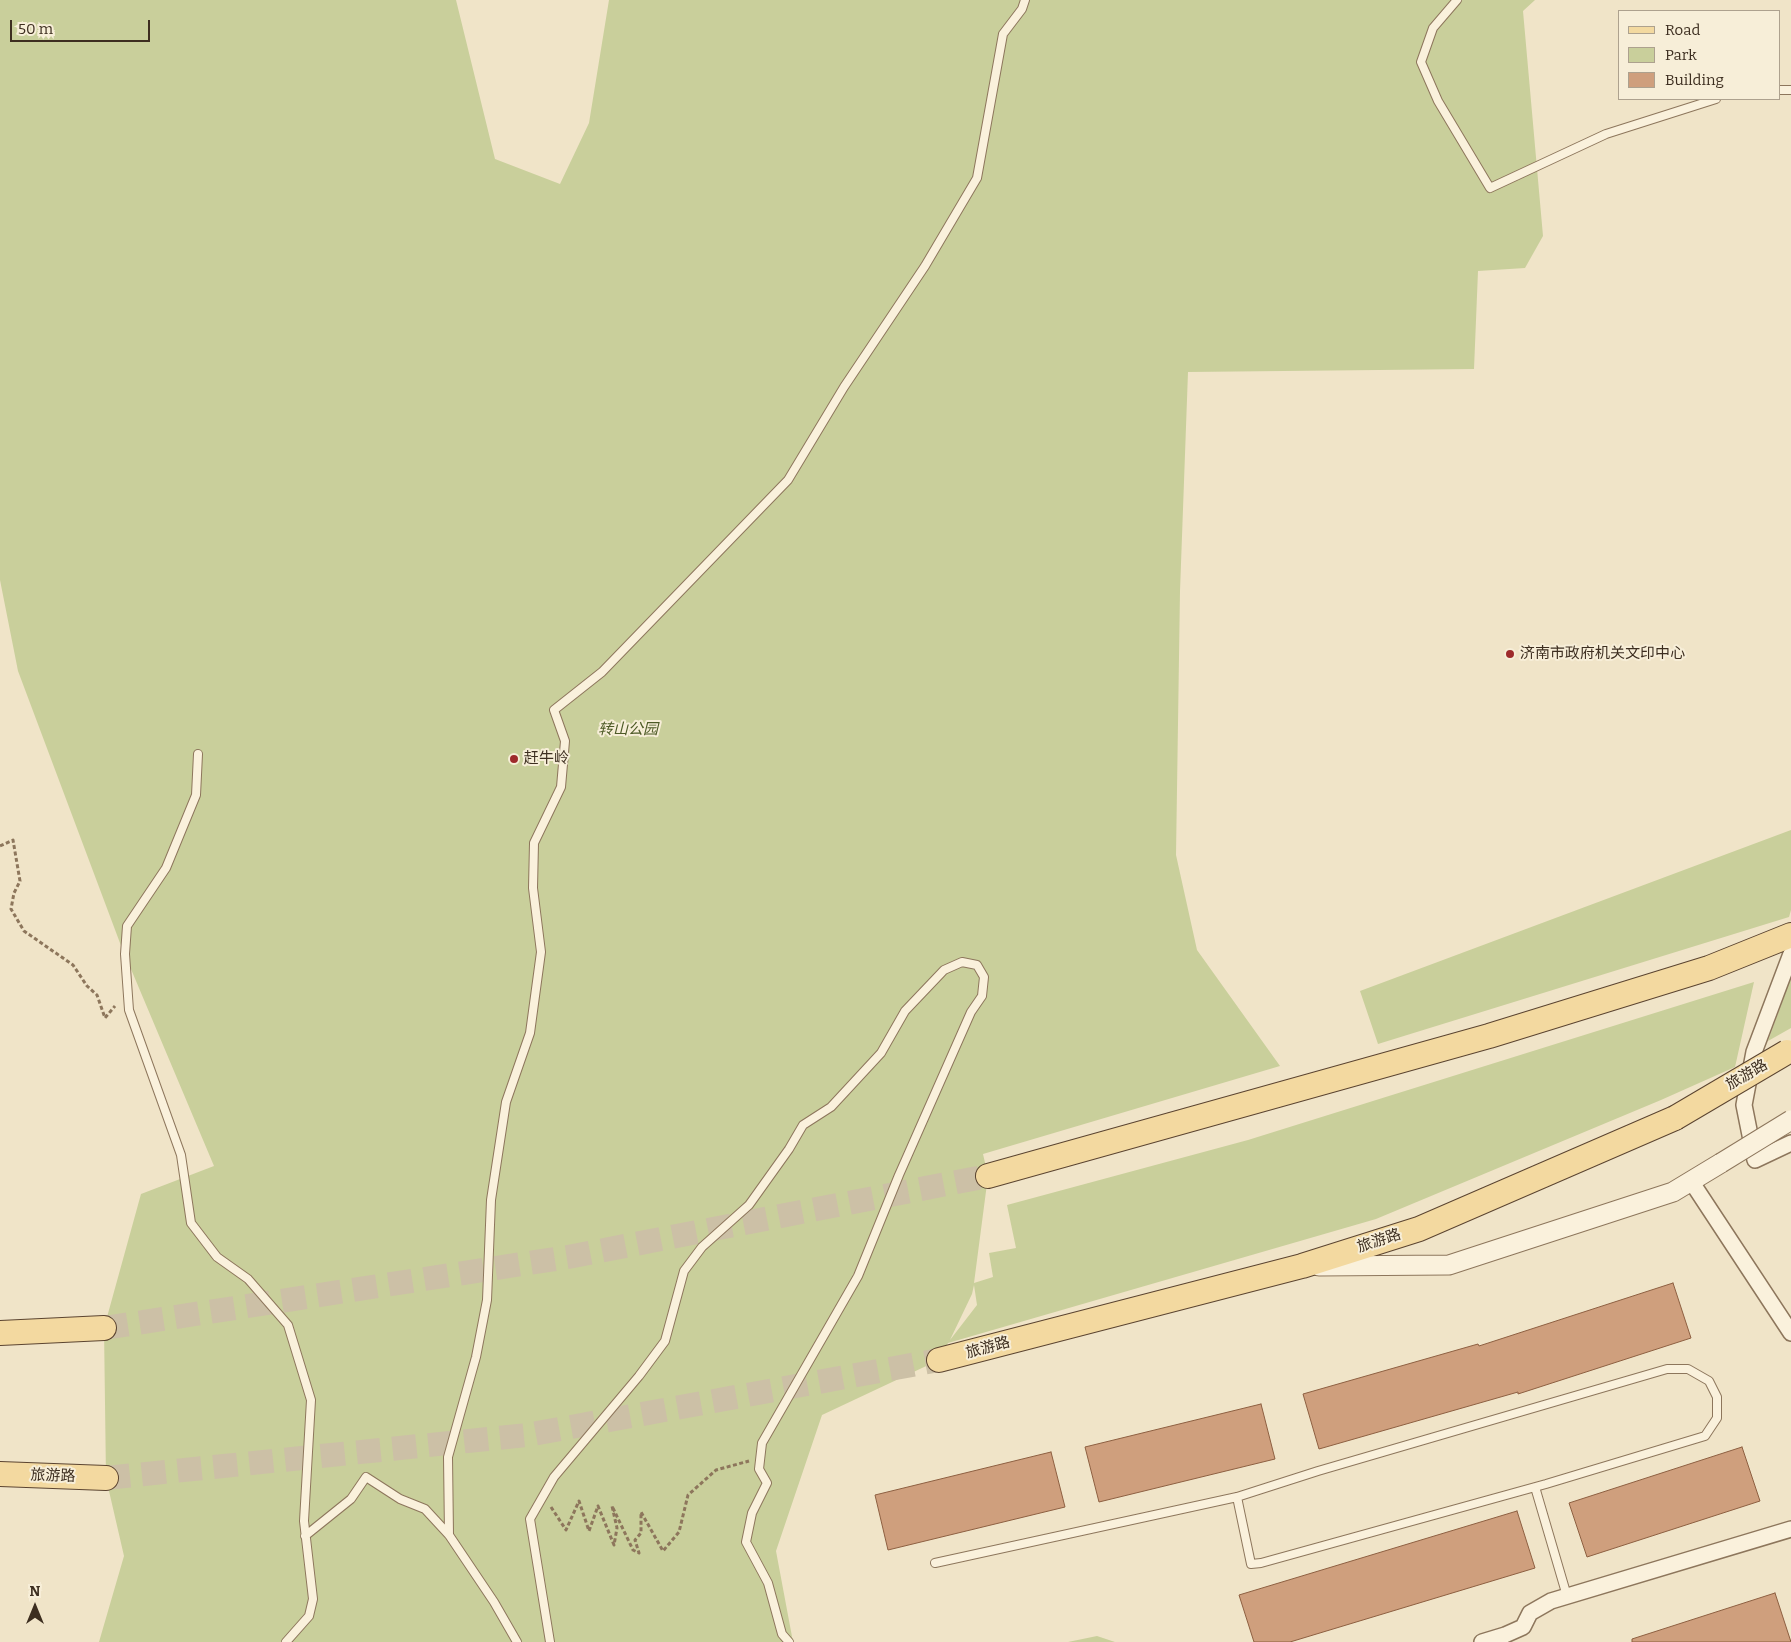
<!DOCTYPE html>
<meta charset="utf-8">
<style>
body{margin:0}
#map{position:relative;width:1791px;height:1642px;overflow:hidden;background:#f0e4c8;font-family:Bitter,serif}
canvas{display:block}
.legend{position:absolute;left:1618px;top:10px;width:162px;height:90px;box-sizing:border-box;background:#f7eed8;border:1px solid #ada18e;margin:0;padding:6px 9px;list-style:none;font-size:15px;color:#3d2e20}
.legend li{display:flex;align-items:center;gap:10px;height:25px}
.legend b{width:25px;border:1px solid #ada18e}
.north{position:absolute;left:10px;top:1582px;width:50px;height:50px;-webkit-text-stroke:4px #f7eed8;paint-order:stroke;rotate:0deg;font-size:14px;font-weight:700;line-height:20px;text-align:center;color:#3d2e20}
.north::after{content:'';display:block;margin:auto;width:18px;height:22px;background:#3d2e20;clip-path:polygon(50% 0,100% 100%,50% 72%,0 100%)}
.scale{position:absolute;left:10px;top:20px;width:140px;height:22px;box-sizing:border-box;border:2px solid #3d2e20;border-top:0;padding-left:6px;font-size:15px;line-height:18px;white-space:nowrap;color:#3d2e20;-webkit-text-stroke:4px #f7eed8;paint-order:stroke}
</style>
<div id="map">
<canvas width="1791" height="1642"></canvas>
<ul class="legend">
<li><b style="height:6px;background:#f3d9a0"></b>Road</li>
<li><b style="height:14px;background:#c9cf9b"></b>Park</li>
<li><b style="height:14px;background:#cf9f7d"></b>Building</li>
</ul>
<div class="north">N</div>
<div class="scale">50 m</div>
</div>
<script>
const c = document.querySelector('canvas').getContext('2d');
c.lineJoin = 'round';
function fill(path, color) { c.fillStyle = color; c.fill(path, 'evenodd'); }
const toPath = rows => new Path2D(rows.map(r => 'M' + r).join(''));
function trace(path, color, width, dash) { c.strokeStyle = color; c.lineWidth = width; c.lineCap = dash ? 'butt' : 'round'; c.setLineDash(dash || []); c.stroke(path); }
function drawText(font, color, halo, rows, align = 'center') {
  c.font = font + ' Bitter,"Noto Sans SC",serif'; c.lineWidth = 4; c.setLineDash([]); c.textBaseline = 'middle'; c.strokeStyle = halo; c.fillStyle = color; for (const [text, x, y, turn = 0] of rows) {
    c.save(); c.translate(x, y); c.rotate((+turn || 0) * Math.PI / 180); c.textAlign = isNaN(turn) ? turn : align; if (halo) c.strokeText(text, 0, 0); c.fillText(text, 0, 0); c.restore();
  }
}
fill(toPath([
 [0,0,456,0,495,159,560,184,589,123,609,0,1535,0,1523,11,1543,236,1525,268,1478,271,1474,369,1188,372,1180,591,1176,855,1197,950,1280,1066,983,1154,988,1176,974,1283,993,1277,989,1253,1016,1248,1007,1205,1248,1140,1754,982,1735,1067,1661,1100,1376,1219,948,1343,939,1360,822,1415,776,1551,793,1642,99,1642,124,1556,106,1478,104,1328,141,1194,214,1166,120,943,18,671,0,580],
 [974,1285,977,1305,950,1340,972,1294],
 [1791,830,1791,910,1789,917,1378,1044,1360,991],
 [1791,977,1791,1028,1768,1041],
 [1097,1636,1115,1642,1068,1642]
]), '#c9cf9b');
const building = toPath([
 [1673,1283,1691,1338,1518,1394,1518,1392,1319,1449,1303,1394,1478,1344,1479,1346,1673,1283],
 [1261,1404,1275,1459,1099,1502,1085,1447,1261,1404],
 [1742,1447,1760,1501,1587,1557,1569,1503,1742,1447],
 [1051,1452,1065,1507,888,1550,875,1495,1051,1452],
 [1517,1511,1535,1568,1290,1642,1254,1642,1239,1595,1517,1511],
 [1775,1593,1791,1642,1632,1642,1632,1639,1775,1593]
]);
fill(building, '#cf9f7d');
trace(building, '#8d5f41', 1);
trace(toPath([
 [104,1328,568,1257,988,1176],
 [106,1478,527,1435,939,1360]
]), '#ccc0a6', 24, [24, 12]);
const service = toPath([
 [1457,0,1433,28,1421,62,1438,101,1490,188,1606,134,1716,99],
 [1780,90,1791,90],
 [198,754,196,795,166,868,127,926,125,954,129,1010,181,1155,191,1223,217,1257,248,1279,288,1325,311,1400,304,1521,313,1599,309,1616,286,1642],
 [1535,1487,1567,1596],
 [449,1535,448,1457,476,1357,487,1300,491,1200,506,1102,530,1033,541,952,533,888,534,843,561,787,565,741,554,710,602,672,788,480,844,387,925,266,977,178,1003,34,1022,9,1025,0],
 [305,1536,351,1499,366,1477,400,1499,425,1509,449,1535,494,1602,517,1642],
 [935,1563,1237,1497,1318,1471,1667,1369,1688,1369,1709,1381,1717,1397,1717,1418,1705,1436,1546,1484,1261,1563,1251,1564,1237,1497],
 [550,1642,530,1519,554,1477,639,1376,665,1341,684,1271,702,1247,749,1205,789,1149,803,1125,831,1107,881,1053,905,1011,944,970,962,962,977,965,984,977,982,996,971,1012,899,1175,858,1276,762,1443,759,1469,767,1483,752,1513,746,1542,768,1583,782,1634,789,1642]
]);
const minor = toPath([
 [1791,954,1754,1052,1744,1105,1755,1160,1791,1143],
 [1691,1181,1791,1333],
 [1482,1642,1505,1635,1523,1627,1530,1613,1551,1601,1791,1529]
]);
const tertiary = toPath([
 [1319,1266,1449,1265,1673,1192,1721,1163]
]);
const primary = toPath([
 [988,1176,1489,1036,1709,968,1791,935],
 [0,1333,104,1328],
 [939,1360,1302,1266,1419,1229,1675,1118],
 [0,1474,106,1478]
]);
trace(service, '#8d765c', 10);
trace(minor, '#8d765c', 18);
trace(tertiary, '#8d765c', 21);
trace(primary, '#5b4430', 26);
trace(toPath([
 [0,846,13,840,20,881,14,893,11,909,24,931,73,965,87,986,97,995,105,1018,115,1006],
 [551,1507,566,1530,579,1501,589,1531,598,1506,614,1545,617,1528,612,1506,633,1550,639,1553,635,1540,641,1533,641,1512,663,1551,679,1532,688,1495,716,1470,749,1461]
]), '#8d765c', 3, [4, 2.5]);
trace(service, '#faf1dc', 8);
trace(minor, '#faf1dc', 15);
trace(tertiary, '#faf1dc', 19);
trace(primary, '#f3d9a0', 24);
const tertiaryBridge = toPath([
 [1721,1163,1791,1120]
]);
const primaryBridge = toPath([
 [1675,1118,1787,1052]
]);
trace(tertiaryBridge, '#8d765c', 21, []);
trace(primaryBridge, '#5b4430', 26, []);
trace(tertiaryBridge, '#faf1dc', 19);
trace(primaryBridge, '#f3d9a0', 24);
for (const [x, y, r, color] of [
 [1510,654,5,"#9e2a2b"],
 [514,759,5,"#9e2a2b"]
]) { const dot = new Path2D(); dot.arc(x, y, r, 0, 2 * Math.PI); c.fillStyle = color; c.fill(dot); trace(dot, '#f7eed8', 2); }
drawText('15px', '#3d2e20', '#f7eed8', [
 ["济南市政府机关文印中心",1520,654],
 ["赶牛岭",524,759]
], 'left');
drawText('italic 15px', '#4d5a26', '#f7eed8', [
 ["转山公园",628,730]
]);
drawText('15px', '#3d2e20', '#f7eed8', [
 ["旅游路",1747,1075,-30],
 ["旅游路",1379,1241,-18],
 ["旅游路",988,1348,-15],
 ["旅游路",53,1476,2]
]);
</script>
